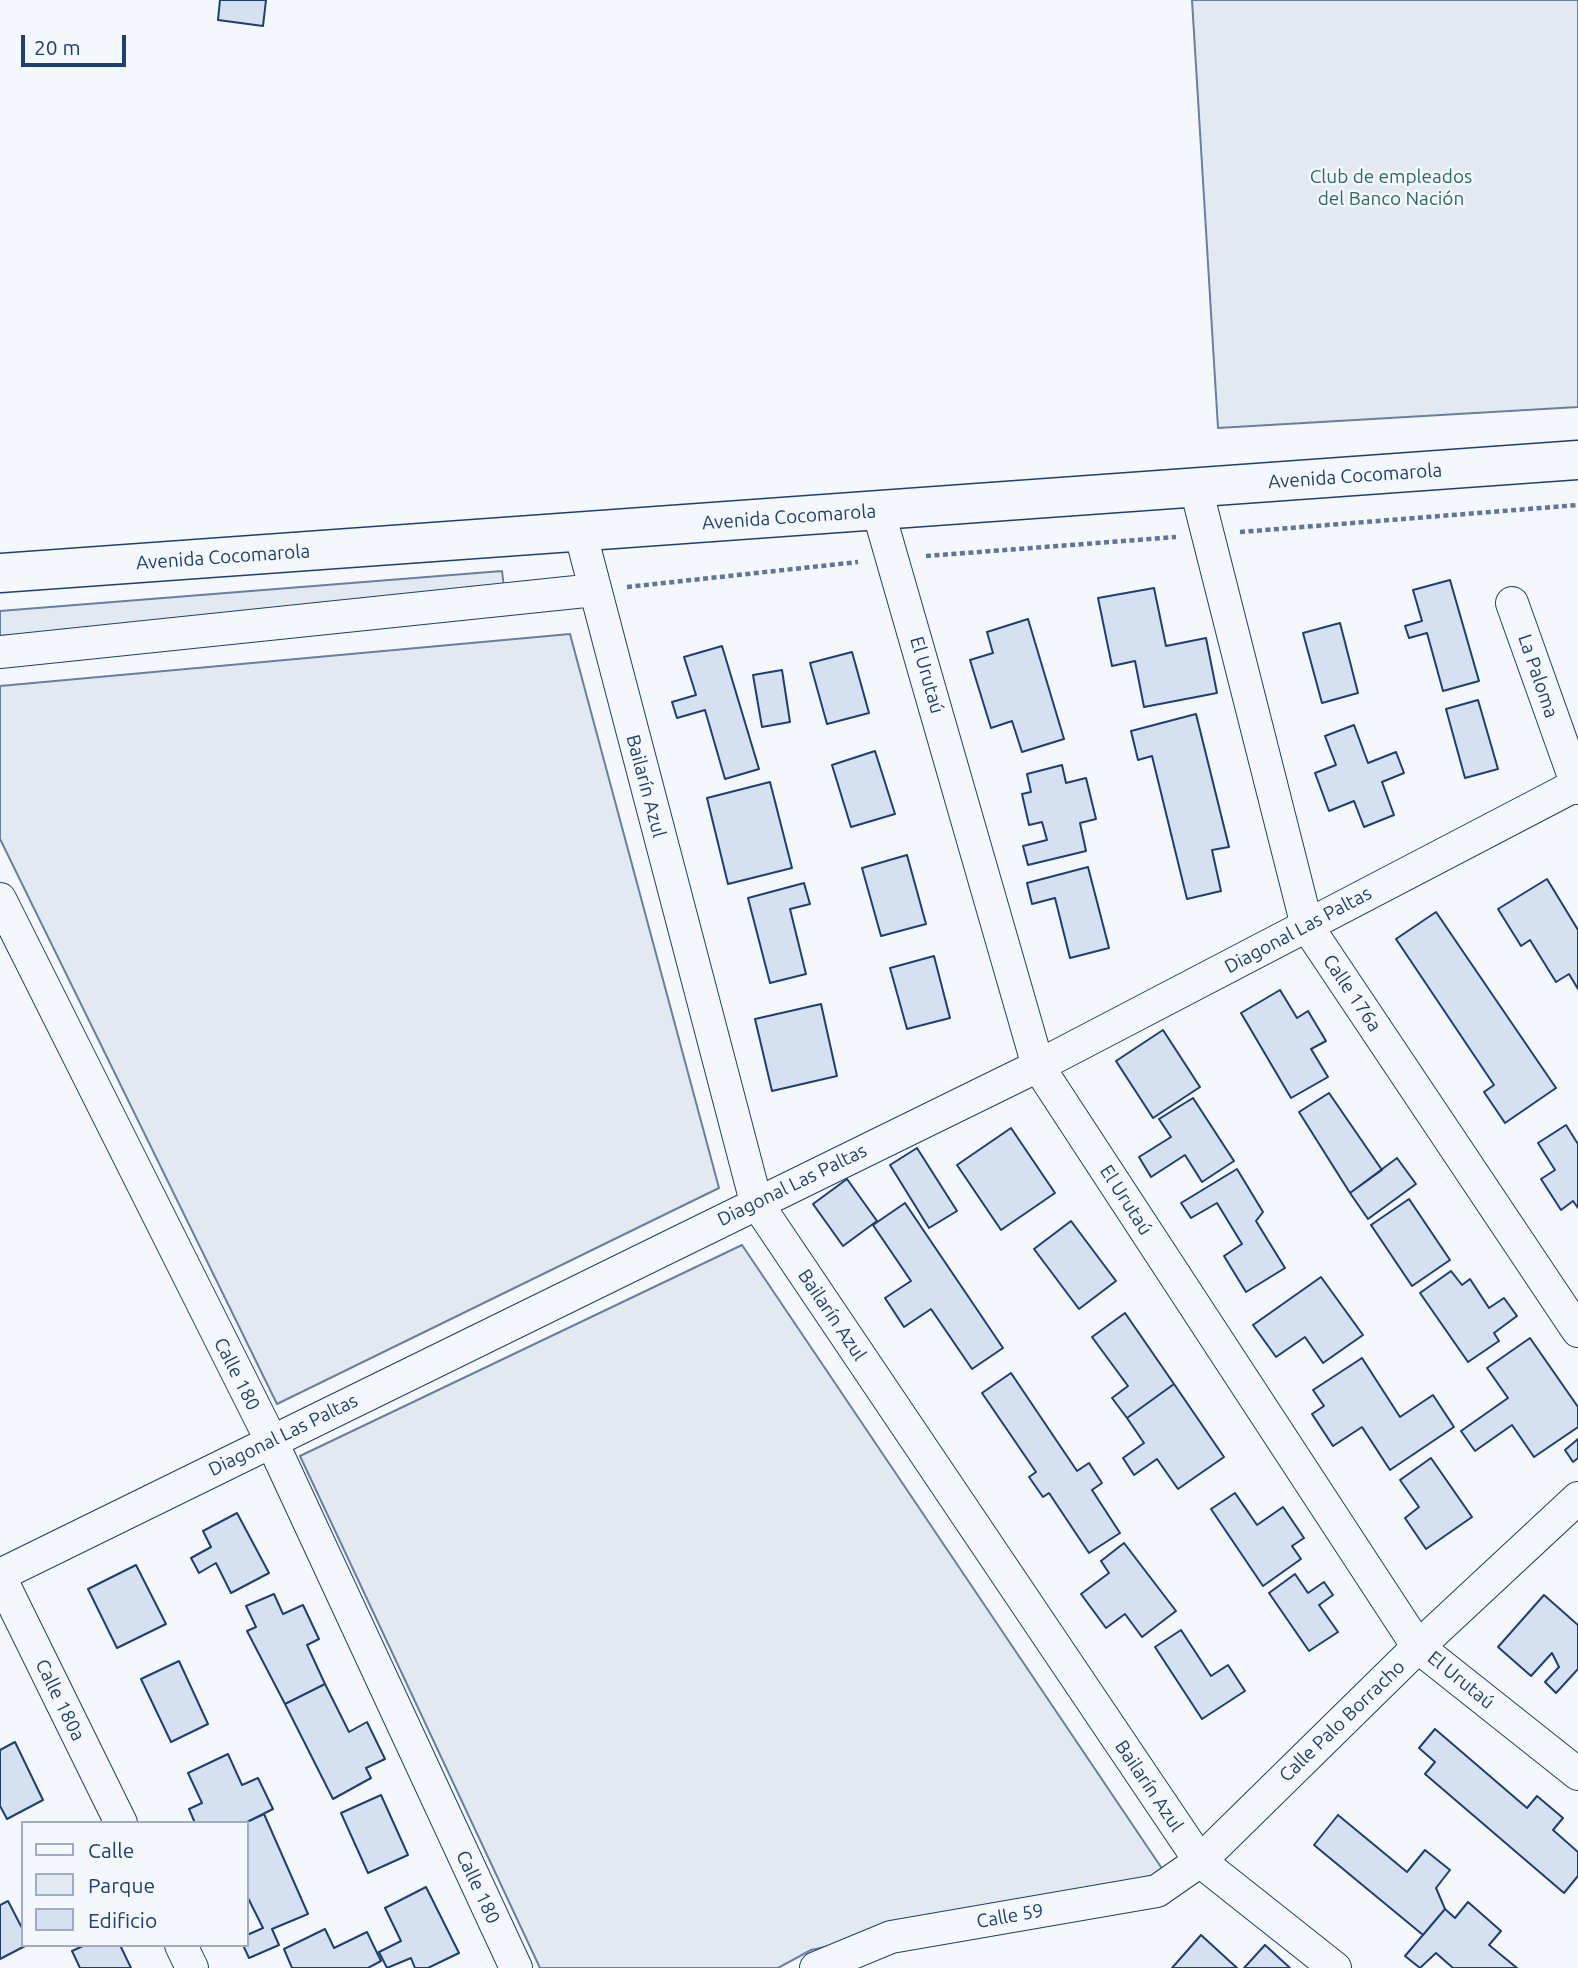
<!DOCTYPE html>
<meta charset="utf-8">
<style>
body{margin:0}
#map{position:relative;width:1578px;height:1968px;overflow:hidden;background:#f4f7fb;font-family:Ubuntu,sans-serif}
canvas{display:block}
.legend{position:absolute;left:21px;top:1821px;width:228px;height:126px;box-sizing:border-box;background:#f4f7fb;border:2px solid #9eadc5;margin:0;padding:9px 12px;list-style:none;font-size:21px;color:#1d3f73}
.legend li{display:flex;align-items:center;gap:14px;height:35px}
.legend b{width:35px;border:2px solid #9eadc5}
.scale{position:absolute;left:21px;top:35px;width:105px;height:32px;box-sizing:border-box;border:4px solid #1d3f73;border-top:0;padding-left:9px;font-size:21px;line-height:24px;white-space:nowrap;color:#1d3f73;-webkit-text-stroke:5px #f4f7fb;paint-order:stroke}
</style>
<div id="map">
<canvas width="1578" height="1968"></canvas>
<ul class="legend">
<li><b style="height:9px;background:#f4f7fb"></b>Calle</li>
<li><b style="height:19px;background:#e3e9f0"></b>Parque</li>
<li><b style="height:19px;background:#d5e0f0"></b>Edificio</li>
</ul>
<div class="scale">20 m</div>
</div>
<script>
const c = document.querySelector('canvas').getContext('2d');
c.lineJoin = 'round';
function fill(path, color) { c.fillStyle = color; c.fill(path, 'evenodd'); }
const toPath = rows => new Path2D(rows.map(r => 'M' + r).join(''));
function trace(path, color, width, dash) { c.strokeStyle = color; c.lineWidth = width; c.lineCap = dash ? 'butt' : 'round'; c.setLineDash(dash || []); c.stroke(path); }
function drawText(font, color, halo, rows, align = 'center') {
  c.font = font + ' Ubuntu,sans-serif'; c.lineWidth = 5; c.setLineDash([]); c.textBaseline = 'middle'; c.strokeStyle = halo; c.fillStyle = color; for (const [text, x, y, turn = 0] of rows) {
    c.save(); c.translate(x, y); c.rotate((+turn || 0) * Math.PI / 180); c.textAlign = isNaN(turn) ? turn : align; if (halo) c.strokeText(text, 0, 0); c.fillText(text, 0, 0); c.restore();
  }
}
const green = toPath([
 [1192,0,1578,0,1578,407,1218,428,1192,0],
 [502,571,505,596,0,636,0,611,502,571],
 [570,634,719,1188,277,1404,0,839,0,686,570,634],
 [742,1245,1165,1873,811,1950,778,1968,540,1968,300,1456,742,1245]
]);
fill(green, '#e3e9f0');
trace(green, '#687fa3', 2);
const building = toPath([
 [220,0,266,0,263,26,218,20,220,0],
 [1450,580,1479,681,1443,691,1427,633,1409,638,1405,626,1422,621,1413,590,1450,580],
 [1154,588,1166,646,1206,638,1217,693,1144,707,1135,661,1112,666,1098,598,1154,588],
 [1028,619,1064,739,1022,752,1012,721,991,728,970,660,993,653,987,632,1028,619],
 [1340,623,1358,693,1322,703,1303,633,1340,623],
 [722,646,759,769,725,779,705,710,677,718,672,702,696,695,684,657,722,646],
 [852,652,869,713,827,724,810,663,852,652],
 [782,670,790,722,762,727,753,675,782,670],
 [1478,700,1498,769,1465,778,1446,709,1478,700],
 [1196,714,1229,847,1212,850,1221,891,1187,899,1152,756,1138,760,1131,731,1196,714],
 [1354,725,1368,763,1396,752,1404,773,1382,782,1394,815,1364,827,1354,801,1329,811,1315,773,1336,765,1325,736,1354,725],
 [875,751,895,814,851,827,832,765,875,751],
 [1062,765,1066,783,1086,778,1096,819,1080,823,1086,851,1028,865,1023,846,1047,840,1042,822,1029,825,1022,794,1031,792,1027,774,1062,765],
 [770,782,792,868,728,884,707,798,770,782],
 [907,855,926,924,881,936,862,868,907,855],
 [1088,867,1109,948,1070,958,1055,898,1032,904,1027,883,1088,867],
 [1547,879,1578,930,1578,989,1569,974,1556,982,1530,940,1521,946,1498,909,1547,879],
 [804,883,810,904,790,909,806,974,770,983,748,898,804,883],
 [1436,912,1556,1088,1505,1123,1484,1092,1494,1085,1396,939,1436,912],
 [934,956,950,1018,907,1029,890,968,934,956],
 [1280,990,1297,1018,1308,1011,1326,1041,1311,1049,1328,1077,1291,1098,1241,1013,1280,990],
 [821,1004,837,1076,772,1091,755,1019,821,1004],
 [1163,1030,1200,1087,1153,1118,1116,1061,1163,1030],
 [1329,1093,1382,1170,1350,1193,1299,1112,1329,1093],
 [1193,1098,1234,1161,1202,1182,1185,1155,1151,1177,1139,1157,1171,1137,1159,1119,1193,1098],
 [1566,1125,1578,1144,1578,1208,1573,1201,1561,1210,1541,1179,1555,1170,1538,1143,1566,1125],
 [1011,1128,1055,1193,1001,1230,957,1165,1011,1128],
 [917,1148,957,1211,929,1228,890,1165,917,1148],
 [1397,1158,1416,1184,1368,1219,1350,1193,1397,1158],
 [1237,1169,1263,1212,1256,1221,1285,1268,1246,1292,1224,1256,1242,1244,1217,1203,1191,1218,1181,1203,1237,1169],
 [847,1179,877,1221,843,1246,813,1204,847,1179],
 [1409,1199,1450,1260,1412,1286,1371,1225,1409,1199],
 [905,1203,1003,1348,972,1369,931,1309,904,1327,885,1298,911,1281,873,1225,905,1203],
 [1071,1221,1116,1281,1079,1309,1034,1249,1071,1221],
 [1451,1271,1462,1285,1470,1279,1489,1308,1504,1298,1517,1316,1494,1333,1499,1341,1468,1362,1420,1293,1451,1271],
 [1321,1277,1363,1335,1323,1363,1305,1337,1276,1357,1253,1325,1321,1277],
 [1125,1313,1174,1384,1127,1418,1112,1398,1128,1386,1092,1337,1125,1313],
 [1530,1338,1578,1407,1578,1427,1534,1457,1512,1425,1475,1451,1461,1431,1508,1398,1487,1368,1530,1338],
 [1362,1358,1400,1417,1433,1395,1454,1427,1390,1470,1362,1427,1333,1446,1312,1414,1324,1406,1313,1390,1362,1358],
 [1011,1373,1077,1471,1089,1463,1102,1483,1092,1490,1120,1533,1089,1553,1049,1493,1043,1497,1029,1477,1036,1472,982,1393,1011,1373],
 [1174,1384,1224,1457,1178,1489,1157,1459,1134,1475,1123,1458,1144,1443,1127,1418,1174,1384],
 [1578,1439,1578,1458,1573,1462,1565,1450,1578,1439],
 [1431,1458,1472,1517,1426,1549,1405,1518,1419,1507,1400,1480,1431,1458],
 [1235,1493,1257,1525,1283,1507,1304,1538,1292,1546,1301,1559,1263,1586,1211,1509,1235,1493],
 [237,1513,269,1573,231,1593,216,1563,199,1573,191,1558,211,1547,203,1531,237,1513],
 [1124,1543,1176,1611,1142,1637,1125,1614,1106,1628,1081,1594,1109,1573,1101,1561,1124,1543],
 [136,1565,166,1624,117,1648,88,1589,136,1565],
 [1295,1574,1308,1593,1324,1582,1333,1595,1319,1605,1338,1632,1309,1651,1269,1593,1295,1574],
 [274,1594,283,1614,303,1605,319,1639,307,1645,325,1684,285,1704,247,1631,256,1627,246,1606,274,1594],
 [1544,1595,1578,1625,1578,1669,1556,1693,1545,1682,1559,1667,1552,1653,1531,1676,1498,1647,1544,1595],
 [1181,1630,1211,1676,1228,1665,1245,1691,1202,1719,1155,1647,1181,1630],
 [179,1661,208,1724,171,1742,141,1679,179,1661],
 [325,1684,349,1732,367,1722,385,1759,366,1768,371,1778,333,1799,285,1704,325,1684],
 [1435,1729,1527,1808,1537,1796,1563,1818,1553,1830,1578,1852,1578,1876,1564,1893,1425,1774,1435,1762,1419,1748,1435,1729],
 [15,1742,43,1800,7,1819,0,1806,0,1750,15,1742],
 [228,1754,242,1785,258,1778,273,1809,245,1823,195,1823,189,1809,202,1803,188,1773,228,1754],
 [381,1795,408,1855,368,1873,341,1813,381,1795],
 [264,1814,308,1914,272,1929,279,1945,249,1958,243,1945,247,1945,247,1935,263,1928,247,1896,245,1823,264,1814],
 [1338,1815,1407,1872,1425,1850,1450,1870,1436,1888,1445,1909,1423,1935,1314,1845,1338,1815],
 [426,1887,459,1953,428,1968,415,1968,411,1958,387,1968,379,1952,401,1941,385,1908,426,1887],
 [8,1901,23,1930,23,1945,27,1945,0,1959,0,1905,8,1901],
 [1468,1902,1501,1931,1489,1945,1517,1968,1453,1968,1436,1953,1420,1968,1405,1956,1445,1909,1455,1918,1468,1902],
 [325,1929,334,1948,367,1932,381,1961,368,1968,292,1968,284,1949,325,1929],
 [1201,1935,1237,1968,1172,1968,1201,1935],
 [85,1945,120,1945,131,1968,80,1968,72,1951,85,1945],
 [1265,1945,1290,1968,1244,1968,1265,1945]
]);
fill(building, '#d5e0f0');
trace(building, '#1d3f73', 2);
const minor = toPath([
 [1196,488,1307,926,1578,1331],
 [878,510,1038,1066,1418,1647,1578,1774],
 [580,531,756,1202,1200,1861,1335,1968],
 [1512,603,1578,788],
 [0,652,595,590],
 [0,899,271,1440,516,1968],
 [0,1575,1038,1066,1578,784],
 [0,1577,121,1823],
 [181,1945,192,1968],
 [816,1968,891,1937,1157,1891,1200,1861,1418,1647,1578,1498]
]);
const secondary = toPath([
 [0,573,1578,460]
]);
trace(minor, '#1d3f73', 34);
trace(secondary, '#1d3f73', 41);
trace(toPath([
 [1240,532,1578,505],
 [926,556,1176,537],
 [627,587,858,562]
]), '#5e769c', 4.5, [5, 3.5]);
trace(minor, '#f4f7fb', 32);
trace(secondary, '#f4f7fb', 38);
drawText('19px', '#2c6c60', '#f4f7fb', [
 ["Club de empleados",1391,177],
 ["del Banco Nación",1391,199]
]);
drawText('19px', '#1d3f73', '#f4f7fb', [
 ["Avenida Cocomarola",1355,476,-4],
 ["Avenida Cocomarola",789,517,-4],
 ["Avenida Cocomarola",223,557,-4],
 ["El Urutaú",927,675,74],
 ["La Paloma",1538,676,71],
 ["Bailarín Azul",646,786,75],
 ["Diagonal Las Paltas",1298,930,-28],
 ["Calle 176a",1352,993,56],
 ["Diagonal Las Paltas",792,1185,-26],
 ["El Urutaú",1126,1200,57],
 ["Bailarín Azul",832,1315,56],
 ["Calle 180",237,1374,63],
 ["Diagonal Las Paltas",283,1435,-26],
 ["El Urutaú",1461,1680,39],
 ["Calle 180a",60,1700,64],
 ["Calle Palo Borracho",1342,1721,-44],
 ["Bailarín Azul",1149,1786,56],
 ["Calle 180",478,1887,65],
 ["Calle 59",1010,1916,-10]
]);
</script>
